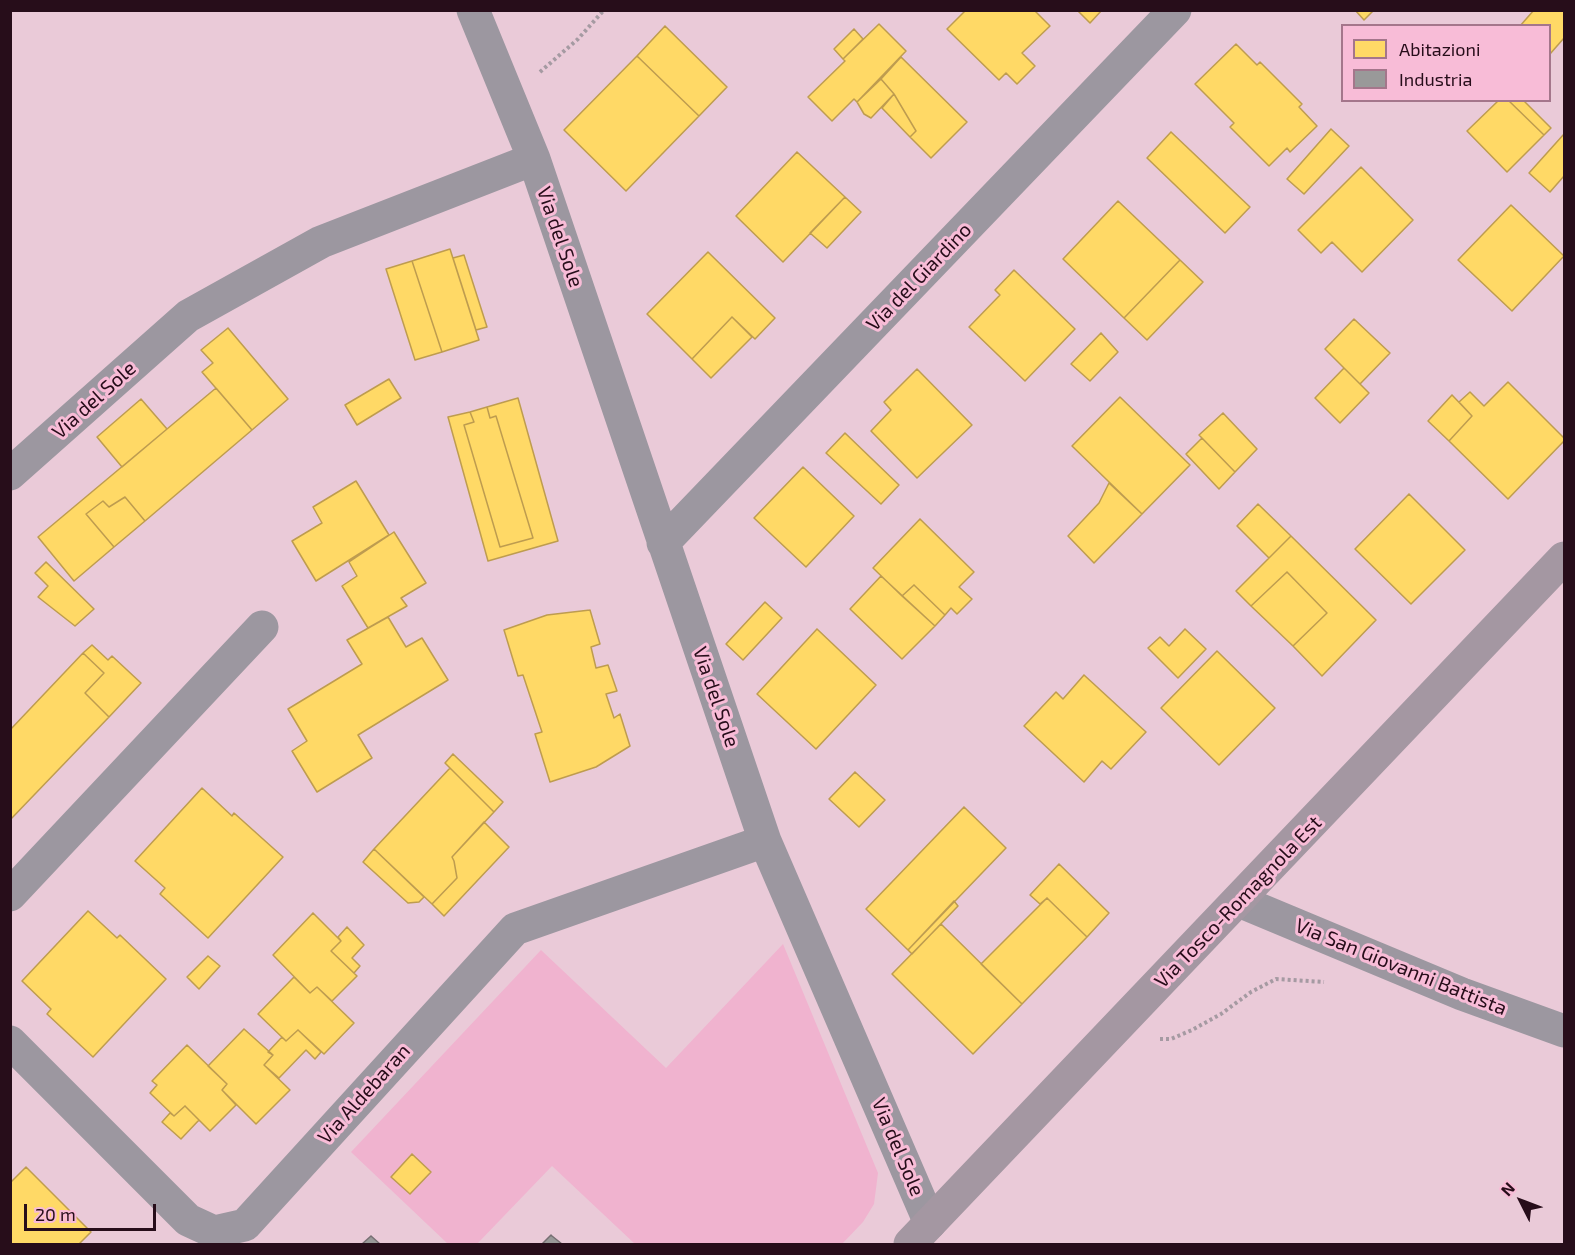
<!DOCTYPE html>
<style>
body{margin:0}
#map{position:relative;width:1575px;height:1255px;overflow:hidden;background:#eacad8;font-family:"Exo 2",sans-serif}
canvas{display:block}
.frame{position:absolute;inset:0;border:12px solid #270d1a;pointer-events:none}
.legend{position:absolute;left:1341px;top:24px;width:210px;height:78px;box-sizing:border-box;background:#f8bcd7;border:2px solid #a4768b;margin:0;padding:8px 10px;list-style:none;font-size:18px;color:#270d1a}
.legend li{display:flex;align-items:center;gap:12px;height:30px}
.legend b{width:30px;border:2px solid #a4768b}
.north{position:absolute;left:1491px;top:1171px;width:60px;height:60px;-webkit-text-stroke:4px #f8bcd7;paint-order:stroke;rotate:312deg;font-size:16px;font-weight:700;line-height:24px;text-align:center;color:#270d1a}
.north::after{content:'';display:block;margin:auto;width:21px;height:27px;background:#270d1a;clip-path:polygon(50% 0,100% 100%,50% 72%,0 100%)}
.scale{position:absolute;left:24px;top:1204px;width:132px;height:27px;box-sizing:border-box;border:3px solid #270d1a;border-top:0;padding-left:8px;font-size:18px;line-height:21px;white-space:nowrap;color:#270d1a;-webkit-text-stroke:4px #f8bcd7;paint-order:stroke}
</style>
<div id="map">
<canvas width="1575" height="1255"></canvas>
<div class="frame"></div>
<ul class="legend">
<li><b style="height:16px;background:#ffd966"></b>Abitazioni</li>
<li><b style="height:16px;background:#999"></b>Industria</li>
</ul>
<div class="north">N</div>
<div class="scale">20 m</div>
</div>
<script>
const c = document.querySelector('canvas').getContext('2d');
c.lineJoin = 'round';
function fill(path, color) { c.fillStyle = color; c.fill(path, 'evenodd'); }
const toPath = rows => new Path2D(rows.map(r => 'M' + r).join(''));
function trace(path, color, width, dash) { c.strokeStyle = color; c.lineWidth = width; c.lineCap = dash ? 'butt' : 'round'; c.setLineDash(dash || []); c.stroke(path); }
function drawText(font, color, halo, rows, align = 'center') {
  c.font = font + ' "Exo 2",sans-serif'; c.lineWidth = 6; c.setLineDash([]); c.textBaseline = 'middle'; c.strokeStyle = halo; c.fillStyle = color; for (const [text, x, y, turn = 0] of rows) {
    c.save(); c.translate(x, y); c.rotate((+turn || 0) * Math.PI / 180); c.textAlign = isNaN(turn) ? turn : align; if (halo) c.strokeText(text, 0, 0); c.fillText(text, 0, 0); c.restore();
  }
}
fill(toPath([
 [783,944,878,1173,874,1204,863,1222,842,1244,635,1244,552,1166,477,1244,448,1244,351,1152,541,950,666,1068]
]), '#f0b3cf');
const homes = toPath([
 [966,10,1034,10,1050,26,1022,53,1035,66,1017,84,1006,73,999,80,947,29,966,10],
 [1077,10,1102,10,1090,23,1077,10],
 [1355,10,1374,10,1364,20,1355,10],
 [1534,10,1564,10,1564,38,1550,54,1550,26,1520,26,1534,10],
 [879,24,906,51,857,102,854,99,832,121,808,97,845,61,843,59,879,24],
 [665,26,727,87,699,116,637,56,665,26],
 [854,29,863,39,843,59,834,49,854,29],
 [1236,44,1257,65,1260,62,1302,104,1299,107,1317,126,1290,152,1287,148,1269,166,1230,127,1234,123,1195,84,1236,44],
 [637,56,699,116,626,191,564,130,637,56],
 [901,57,967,122,931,158,910,137,916,131,894,94,881,79,901,57],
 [881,79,894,94,871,118,864,114,857,102,881,79],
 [894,94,916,131,910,137,882,108,894,94],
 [1499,100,1508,100,1544,135,1507,172,1467,131,1499,100],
 [1508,100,1523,100,1551,128,1544,135,1508,100],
 [1331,129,1349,146,1304,194,1287,179,1331,129],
 [1171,132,1250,207,1225,233,1147,158,1171,132],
 [1564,134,1564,176,1550,192,1529,173,1564,134],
 [797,152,845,197,783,262,736,216,797,152],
 [1361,167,1413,220,1362,272,1332,242,1321,253,1298,230,1361,167],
 [845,197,861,212,827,248,810,233,845,197],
 [1118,201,1180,260,1124,318,1063,259,1118,201],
 [1511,205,1564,256,1512,311,1458,260,1511,205],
 [450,249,479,340,442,352,412,261,450,249],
 [708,252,775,318,755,339,732,317,692,359,647,314,708,252],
 [464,255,487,327,476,330,453,258,464,255],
 [1180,260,1203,282,1147,340,1124,318,1180,260],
 [412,261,442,352,415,360,386,269,412,261],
 [1014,270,1075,329,1025,381,969,327,1000,295,995,290,1014,270],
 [732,317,752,337,711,378,692,359,732,317],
 [1354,319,1390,353,1360,384,1325,349,1354,319],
 [228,328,288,399,252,430,202,372,213,363,201,350,228,328],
 [1101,333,1118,352,1090,381,1071,364,1101,333],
 [1344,368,1369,393,1340,423,1315,398,1344,368],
 [917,369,972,425,917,478,871,431,891,410,884,402,917,369],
 [389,379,401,398,357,425,345,405,389,379],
 [1508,382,1564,438,1564,441,1508,499,1449,441,1472,416,1459,402,1470,392,1484,406,1508,382],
 [216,388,252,430,145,521,125,497,109,507,103,501,86,514,114,547,74,581,38,537,216,388],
 [1452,395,1472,416,1449,441,1428,421,1452,395],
 [1120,397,1190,465,1142,514,1072,446,1120,397],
 [518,398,558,541,488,561,448,417,470,412,474,422,464,425,500,547,533,538,496,416,490,418,487,407,518,398],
 [141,399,167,429,122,467,97,437,141,399],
 [487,407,490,418,496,416,533,538,500,547,464,425,474,422,470,412,487,407],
 [1223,413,1257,449,1235,472,1199,435,1223,413],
 [845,433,899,485,881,504,826,453,845,433],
 [1202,438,1235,472,1219,489,1186,454,1202,438],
 [803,467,854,516,806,567,754,518,803,467],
 [356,481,389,535,316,581,292,541,322,523,313,507,356,481],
 [1109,483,1142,514,1094,563,1068,536,1099,503,1109,483],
 [1409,494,1465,550,1411,604,1355,549,1409,494],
 [125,497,145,521,114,547,86,514,103,501,109,507,125,497],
 [1258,504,1291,536,1269,558,1237,526,1258,504],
 [920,519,974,572,959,587,972,599,957,614,951,608,945,615,914,585,902,596,873,568,920,519],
 [394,532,426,583,401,598,407,606,368,628,342,586,357,576,349,562,394,532],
 [1291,536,1376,620,1322,676,1293,646,1327,613,1287,572,1251,606,1236,591,1291,536],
 [46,562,94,609,75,626,38,597,48,586,35,573,46,562],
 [1287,572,1327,613,1293,646,1251,606,1287,572],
 [881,576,935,626,902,659,850,609,881,576],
 [914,585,945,615,935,626,902,596,914,585],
 [765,602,782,618,743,660,726,644,765,602],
 [590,610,600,644,591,647,596,668,608,665,617,691,606,694,614,718,620,714,630,746,596,767,550,782,535,734,542,732,523,675,518,676,504,630,547,615,590,610],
 [388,617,406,647,422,638,448,680,358,735,372,758,317,792,292,751,307,741,288,709,362,664,347,640,388,617],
 [817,629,876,685,816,749,757,694,817,629],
 [1185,629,1206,649,1178,678,1148,648,1160,637,1169,646,1185,629],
 [92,645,108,660,112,656,141,683,109,717,85,693,104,673,83,653,92,645],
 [1217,651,1275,708,1219,765,1161,708,1217,651],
 [83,653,104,673,85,693,109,717,10,820,10,730,83,653],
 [1084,675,1146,732,1111,769,1102,761,1084,782,1024,726,1056,692,1063,699,1084,675],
 [453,754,503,802,494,812,445,763,453,754],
 [450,768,494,812,452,857,454,861,457,878,432,904,374,849,450,768],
 [855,772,885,800,859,827,829,799,855,772],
 [202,788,232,816,234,813,283,857,208,938,160,894,165,888,135,861,202,788],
 [964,807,1006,848,908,950,866,909,964,807],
 [484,822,509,847,444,916,432,904,457,878,454,861,452,857,484,822],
 [374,849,424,897,419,902,408,903,363,862,374,849],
 [1059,864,1109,913,1087,937,1047,898,1040,904,1030,895,1059,864],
 [1047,898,1087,937,1022,1004,981,964,1047,898],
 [954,901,958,906,912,954,908,950,954,901],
 [88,911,117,938,120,935,166,979,93,1057,47,1014,51,1009,22,981,88,911],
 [313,913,341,941,331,951,357,976,332,1001,317,987,310,993,273,955,313,913],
 [941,924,1022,1004,973,1054,892,974,941,924],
 [347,927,364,945,352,958,360,966,354,973,331,951,341,941,338,937,347,927],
 [208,956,220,966,199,989,187,977,208,956],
 [294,977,310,993,317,987,354,1023,324,1054,298,1030,286,1041,258,1014,294,977],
 [244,1029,273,1055,264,1065,290,1090,256,1124,222,1090,227,1084,208,1066,244,1029],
 [298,1030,321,1052,315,1059,306,1050,279,1078,264,1065,273,1055,268,1052,282,1037,286,1041,298,1030],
 [187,1045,227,1084,222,1090,236,1105,210,1131,185,1106,174,1116,150,1093,157,1085,152,1081,187,1045],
 [185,1106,199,1120,181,1139,162,1122,170,1113,174,1116,185,1106],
 [412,1154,431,1172,410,1194,391,1177,412,1154],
 [26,1167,91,1232,79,1244,10,1244,10,1183,26,1167]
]);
fill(homes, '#ffd966');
trace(homes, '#be9c4f', 1.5);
const industry = toPath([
 [551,1235,552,1236,562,1244,542,1244,551,1235],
 [371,1236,380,1244,362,1244,371,1236]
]);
fill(industry, '#999');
trace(industry, '#776f73', 1.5);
trace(toPath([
 [540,72,578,39,604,10],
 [1160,1039,1171,1039,1192,1030,1221,1014,1251,992,1276,979,1324,982]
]), '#a59aa2', 4, [3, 3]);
trace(toPath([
 [473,10,534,159,765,841,930,1223],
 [10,474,188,316,321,242,534,159],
 [663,543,1175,10],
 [10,895,262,627],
 [1239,901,1462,994,1564,1031],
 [10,1042,188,1220,214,1232,245,1225,515,929,765,841]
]), '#9c97a0', 33);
trace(toPath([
 [910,1244,1564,558]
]), '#a497a2', 33);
drawText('20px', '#270d1a', '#f8bcd7', [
 ["Via del Sole",560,237,71],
 ["Via del Giardino",919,277,-46],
 ["Via del Sole",94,400,-42],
 ["Via del Sole",716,697,71],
 ["Via Tosco-Romagnola Est",1238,902,-46],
 ["Via San Giovanni Battista",1401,967,22],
 ["Via Aldebaran",364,1094,-48],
 ["Via del Sole",898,1147,67]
]);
</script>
